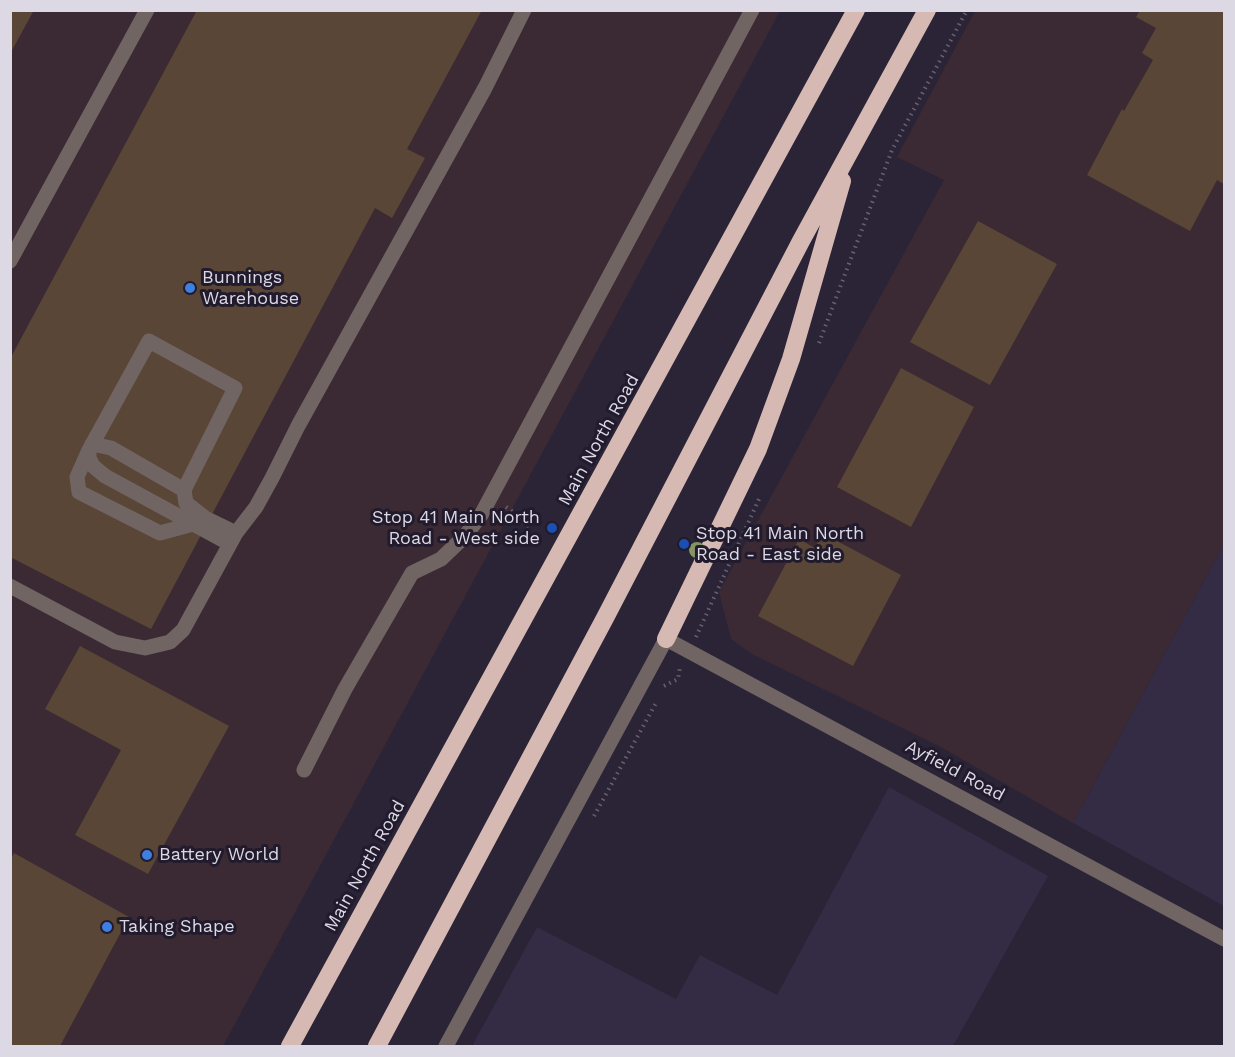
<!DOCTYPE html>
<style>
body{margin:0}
#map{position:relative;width:1235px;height:1057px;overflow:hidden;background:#2b2437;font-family:"Work Sans",sans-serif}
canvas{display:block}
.frame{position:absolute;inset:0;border:12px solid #dcd9e5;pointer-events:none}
</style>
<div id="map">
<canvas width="1235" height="1057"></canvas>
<div class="frame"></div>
</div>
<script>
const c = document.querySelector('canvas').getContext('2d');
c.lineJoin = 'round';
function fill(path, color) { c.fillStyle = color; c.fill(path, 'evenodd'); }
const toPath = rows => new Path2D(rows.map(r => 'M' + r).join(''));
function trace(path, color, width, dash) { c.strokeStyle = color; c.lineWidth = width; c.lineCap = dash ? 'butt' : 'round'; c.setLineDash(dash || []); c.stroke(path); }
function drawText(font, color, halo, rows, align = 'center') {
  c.font = font + ' "Work Sans",sans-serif'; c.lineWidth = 6; c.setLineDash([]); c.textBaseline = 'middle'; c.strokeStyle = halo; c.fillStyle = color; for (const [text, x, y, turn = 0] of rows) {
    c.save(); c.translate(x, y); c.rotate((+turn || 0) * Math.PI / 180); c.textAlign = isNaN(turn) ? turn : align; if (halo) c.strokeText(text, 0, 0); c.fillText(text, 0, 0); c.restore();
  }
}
fill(toPath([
 [10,11,780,11,223,1046,11,1046],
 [975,11,1224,11,1224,544,1073,823,941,747,752,654,731,639,719,592,944,180,897,157]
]), '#3b2a33');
fill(toPath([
 [1224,544,1224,906,1073,823],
 [889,787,1048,876,953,1046,472,1046,537,927,676,999,700,955,777,995]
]), '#342b44');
fill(toPath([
 [10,10,34,10,10,54],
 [197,10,482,10,407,149,425,158,392,218,375,208,151,629,10,557,10,359],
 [1140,10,1224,10,1224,184,1217,180,1190,231,1087,175,1122,109,1124,111,1153,60,1142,53,1156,28,1136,17],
 [978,221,1057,264,990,385,910,342],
 [901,368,974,407,911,527,837,487],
 [822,533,901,575,853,666,758,616,799,539,815,548],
 [80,646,229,726,148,874,75,835,121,750,45,709],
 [14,853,129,917,60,1046,10,1046,10,860]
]), '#594637');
trace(toPath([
 [819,343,892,150,967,10],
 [506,507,520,517,532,538,541,545],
 [696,637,759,499],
 [664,686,678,679,680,667],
 [594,816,657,701]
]), '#676172', 4, [1.5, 4.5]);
trace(toPath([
 [10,261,147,10],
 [92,444,111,448,184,490],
 [89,450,77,477,79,492,160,533,193,524],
 [230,544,105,476,93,466,89,458,89,450,149,341,235,388,184,490,186,503,205,518,236,533],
 [10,586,115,642,145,648,170,642,183,630,236,533,256,507,272,478,298,426,485,88,524,10],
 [304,770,345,689,412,573,441,559,465,536,481,515,752,10],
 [446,1046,666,639,1224,939]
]), '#716563', 15);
trace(toPath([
 [666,639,758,449,791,359,842,181],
 [290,1046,856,10],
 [377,1046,605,618,801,241,927,10]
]), '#d6b9b3', 18);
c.fillStyle = '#869563';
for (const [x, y] of [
 [697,550]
]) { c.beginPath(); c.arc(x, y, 8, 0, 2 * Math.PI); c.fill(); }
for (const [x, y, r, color] of [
 [190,288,6,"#3f7fe0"],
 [552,528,6,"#1a4fb4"],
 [684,544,6,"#1a4fb4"],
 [147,855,6,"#3f7fe0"],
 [107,927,6,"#3f7fe0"]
]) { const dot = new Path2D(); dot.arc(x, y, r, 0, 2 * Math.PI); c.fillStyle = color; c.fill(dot); trace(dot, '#211b2d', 2); }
drawText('18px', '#dcd9e5', '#211b2d', [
 ["Bunnings",202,278],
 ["Warehouse",202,299],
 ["Stop 41 Main North",540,518,"right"],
 ["Road - West side",540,539,"right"],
 ["Stop 41 Main North",696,534],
 ["Road - East side",696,555],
 ["Battery World",159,855],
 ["Taking Shape",119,927]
], 'left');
drawText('18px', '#dcd9e5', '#211b2d', [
 ["Main North Road",599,440,-61],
 ["Ayfield Road",955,771,28],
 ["Main North Road",365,866,-61]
]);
</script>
